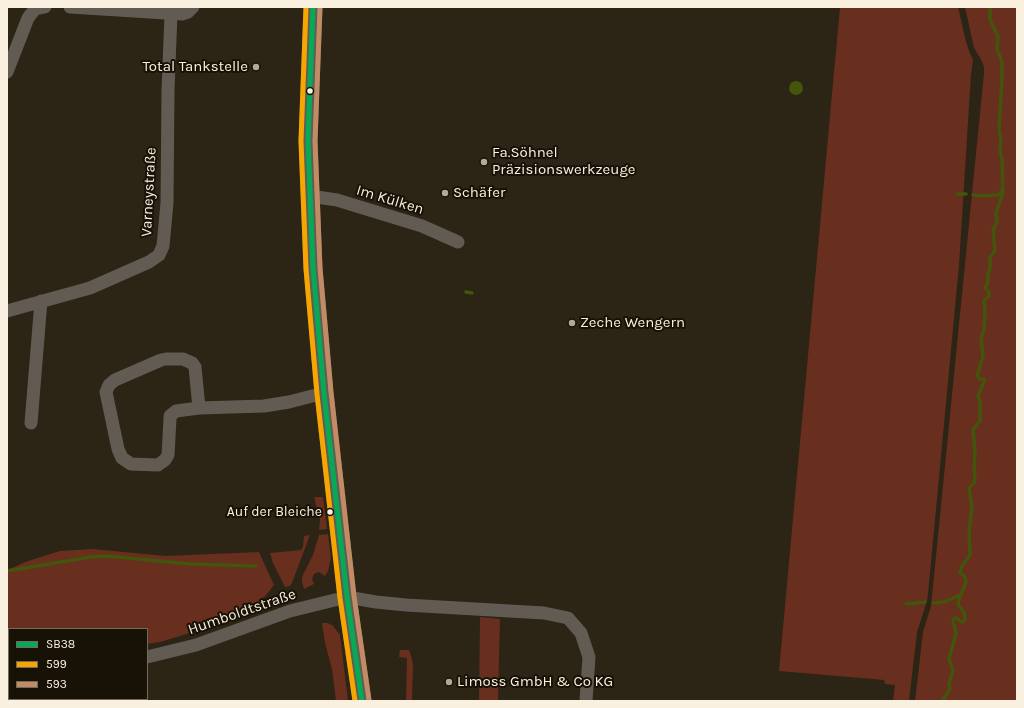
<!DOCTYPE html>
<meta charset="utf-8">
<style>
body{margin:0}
#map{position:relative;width:1024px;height:708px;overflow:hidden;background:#2c2415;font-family:Karla,sans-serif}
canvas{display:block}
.frame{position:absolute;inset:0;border:8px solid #faf0e0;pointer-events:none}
.legend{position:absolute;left:8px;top:628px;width:140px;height:72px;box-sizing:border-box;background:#181106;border:1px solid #726a5d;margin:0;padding:5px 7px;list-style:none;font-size:12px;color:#faf0e0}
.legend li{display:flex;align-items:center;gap:8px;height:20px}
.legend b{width:20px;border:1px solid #726a5d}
</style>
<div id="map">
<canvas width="1024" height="708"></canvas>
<div class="frame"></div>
<ul class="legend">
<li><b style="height:5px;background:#06aa56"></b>SB38</li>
<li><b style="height:5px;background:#f7a600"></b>599</li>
<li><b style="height:5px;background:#c18c65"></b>593</li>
</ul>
</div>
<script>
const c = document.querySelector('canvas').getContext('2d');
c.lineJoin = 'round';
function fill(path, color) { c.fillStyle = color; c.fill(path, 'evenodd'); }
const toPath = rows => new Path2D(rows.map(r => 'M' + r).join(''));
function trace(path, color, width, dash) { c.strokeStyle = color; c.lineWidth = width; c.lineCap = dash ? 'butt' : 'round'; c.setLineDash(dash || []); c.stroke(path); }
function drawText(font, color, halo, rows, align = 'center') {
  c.font = font + ' Karla,sans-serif'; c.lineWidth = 4; c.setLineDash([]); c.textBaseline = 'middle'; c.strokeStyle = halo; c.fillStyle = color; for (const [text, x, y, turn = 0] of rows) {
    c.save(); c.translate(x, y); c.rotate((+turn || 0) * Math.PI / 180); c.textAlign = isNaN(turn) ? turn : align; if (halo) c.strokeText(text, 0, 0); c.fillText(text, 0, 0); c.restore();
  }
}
fill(toPath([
 [840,7,958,7,965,38,969,51,973,60,971,74,959,265,928,594,927,601,917,632,909,701,893,701,895,685,885,684,884,680,779,671],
 [965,7,1017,7,1017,701,915,701,923,632,931,606,984,73,984,67,982,61,974,48],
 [314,497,323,497,327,529,319,530,320,520],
 [328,534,331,558,328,571,325,576,319,572,314,574,312,579,314,584,304,589,302,582,302,577,313,555,319,535],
 [310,535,292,583,290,586,285,587,273,563,270,553,301,550,303,547,304,536],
 [92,549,166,556,259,552,274,585,259,604,259,608,226,622,160,642,147,644,147,629,9,629,9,632,7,630,7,570,28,561,60,551],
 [480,617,500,619,498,701,479,701],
 [322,623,328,623,333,626,340,635,348,701,336,701,332,669,325,643],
 [400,650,409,650,412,659,413,667,412,701,406,701,407,658,399,657]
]), '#682e1e');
fill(toPath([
 '789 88a7 7 0 1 1 14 0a7 7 0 1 1-14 0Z'
]), '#43540b');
trace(toPath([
 [957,194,966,194],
 [973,195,985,196,995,195,998,195,1002,190],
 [466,292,472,293],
 [7,571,91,557,107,556,190,564,256,566],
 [933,603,944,602,960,595],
 [906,604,925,602],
 [944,701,943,700,950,689,949,683,953,671,949,659,956,633,953,620,955,618,957,618,961,622,964,621,965,618,964,613,958,604,959,599,966,582,965,577,960,572,962,566,970,555,969,533,972,507,969,488,974,483,975,477,974,466,975,451,973,430,980,421,980,401,978,396,984,382,984,379,980,379,977,376,983,356,981,338,984,330,985,312,984,300,989,296,989,292,985,288,988,282,988,275,990,267,990,257,995,251,993,230,997,222,996,213,1003,193,1002,159,1000,150,1001,141,999,129,1002,78,1002,62,997,49,998,37,990,19,990,7]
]), '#43540b', 3.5);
trace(toPath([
 [70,7,182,14,188,12,193,7],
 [7,72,28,18,35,9,45,7],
 [310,196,337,200,422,226,458,242],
 [7,311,90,288,149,262,159,255,163,246,167,203,168,90,171,14],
 [199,408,195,367,192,363,183,359,166,359,161,360,115,380,109,385,106,392,118,449,122,458,131,464,158,465,165,460,168,455,170,419,170,416,176,411,199,408,264,406,289,402,324,393],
 [31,423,41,301],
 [7,653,9,654],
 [147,657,196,645,290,611,347,597,376,602,406,605,544,613,568,618,581,633,589,657,586,701],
 [40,699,41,701]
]), '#615b54', 13);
trace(toPath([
 [313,7,308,141,313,268,324,393,347,597,362,701]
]), '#635c55', 19);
trace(toPath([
 [313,7,308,141,313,268,324,393,347,597,362,701]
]), '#06aa56', 5);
trace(toPath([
 [306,7,301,141,306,269,317,394,340,598,355,701]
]), '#f7a600', 5);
trace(toPath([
 [320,7,315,141,320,268,331,392,354,596,369,700]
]), '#c18c65', 5);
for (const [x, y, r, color] of [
 [256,67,4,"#b2a999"],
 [310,91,3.5,"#faf0e0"],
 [484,162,4,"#b2a999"],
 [445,193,4,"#b2a999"],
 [572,323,4,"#b2a999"],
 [330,512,3.5,"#faf0e0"],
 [449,682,4,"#b2a999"]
]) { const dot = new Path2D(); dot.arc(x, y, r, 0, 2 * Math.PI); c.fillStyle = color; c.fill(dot); trace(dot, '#181106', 1.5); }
drawText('14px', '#faf0e0', '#181106', [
 ["Auf der Bleiche",322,512]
], 'right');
drawText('15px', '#faf0e0', '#181106', [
 ["Total Tankstelle",248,67,"right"],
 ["Fa.Söhnel",492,153],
 ["Präzisionswerkzeuge",492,170],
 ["Schäfer",453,193],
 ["Zeche Wengern",580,323],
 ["Limoss GmbH & Co KG",457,682]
], 'left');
drawText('15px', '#faf0e0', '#181106', [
 ["Varneystraße",149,192,-87],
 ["Im Külken",390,200,17],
 ["Humboldtstraße",242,612,-19]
]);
</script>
